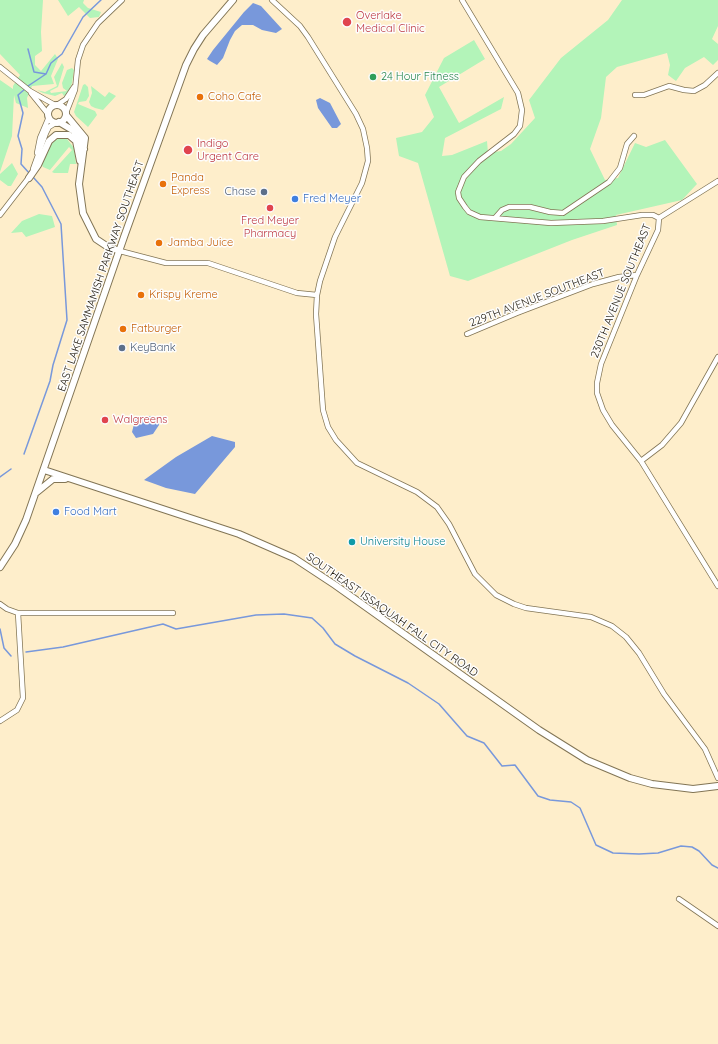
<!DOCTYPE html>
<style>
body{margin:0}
canvas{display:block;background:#feeecb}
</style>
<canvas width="718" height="1044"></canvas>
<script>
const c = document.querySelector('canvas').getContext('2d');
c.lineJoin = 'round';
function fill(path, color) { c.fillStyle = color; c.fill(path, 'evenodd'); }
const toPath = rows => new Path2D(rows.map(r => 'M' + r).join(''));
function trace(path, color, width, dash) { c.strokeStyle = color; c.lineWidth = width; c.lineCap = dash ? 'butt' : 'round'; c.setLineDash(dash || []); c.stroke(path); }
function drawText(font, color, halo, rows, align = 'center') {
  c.font = font + ' Quicksand,sans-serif'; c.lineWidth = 3; c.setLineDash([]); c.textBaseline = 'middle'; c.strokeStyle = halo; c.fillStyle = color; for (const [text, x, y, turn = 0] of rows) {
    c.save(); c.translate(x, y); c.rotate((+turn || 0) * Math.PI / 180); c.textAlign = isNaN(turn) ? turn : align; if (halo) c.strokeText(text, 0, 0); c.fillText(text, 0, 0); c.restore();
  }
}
fill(toPath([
 [0,0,43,0,41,32,42,51,35,56,35,65,41,71,55,54,58,59,51,76,54,84,32,86,27,98,28,108,16,103,14,95,12,136,0,172,0,80,13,89,13,86,20,75,0,54],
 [58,0,84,0,83,3,88,8,101,12,99,17,90,18,79,7,68,16],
 [622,0,718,0,718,26,712,39,718,44,718,60,713,65,704,57,685,68,676,81,668,75,670,65,667,53,617,67,606,77,601,118,590,149,605,180,618,178,635,143,646,147,665,140,697,184,682,200,616,215,617,225,572,240,468,281,450,276,418,163,399,156,396,138,422,132,434,117,425,95,444,58,474,40,485,59,439,87,459,123,504,97,501,109,445,138,442,156,452,155,487,141,488,153,501,151,511,144,535,118,529,100,561,58,608,20],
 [62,63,64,67,58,87,50,91,51,93,67,91,63,88,62,83,67,70,72,68,74,70,72,83,68,93,64,96,62,93,55,96,43,93,37,90,45,92,57,86,54,77],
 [85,84,88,87,89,96,86,101,79,102,78,104,95,111,97,115,88,127,76,116,74,112,83,85],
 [91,86,105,97,109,92,116,96,103,110,95,108,91,106,89,102,92,93],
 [62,138,67,139,74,148,76,164,70,164,68,173,54,173,52,172,72,150,69,147,50,170,43,167,41,163,48,146,55,140],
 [12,163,18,174,11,186,8,186,0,180,0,174],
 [39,214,52,216,55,227,26,237,22,232,11,233,22,221]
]), '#b3f4b9');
fill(toPath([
 [253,3,261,6,282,29,276,33,262,30,253,25,242,25,235,31,230,40,223,58,217,65,210,61,207,59,213,50,244,12],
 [320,98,330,103,341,124,337,128,332,128,318,108,316,100],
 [151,416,159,419,159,425,153,434,136,438,132,432,135,420,138,417],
 [212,436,235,442,235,447,195,494,166,488,144,480,176,457]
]), '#7898db');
trace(toPath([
 [28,49,34,72,46,74],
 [28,86,46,74,51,63,62,54,83,17,101,0],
 [25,89,18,95,23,113,18,136,22,149,21,164,30,174],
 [24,454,50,381,53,365,67,320,61,224,42,187,33,177],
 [0,477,11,469],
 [0,629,4,648,11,656],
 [26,652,63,647,163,624,176,629,256,615,284,614,312,618,323,628,335,644,355,656,408,683,439,704,467,736,484,743,502,766,515,765,538,796,550,800,571,802,580,808,596,845,613,853,639,854,658,853,681,846,692,847,699,851,712,865,718,868]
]), '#7898db', 1.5);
const minor = toPath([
 [272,0,300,26,308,37,356,114,363,129,367,148,368,161,362,183,335,237,320,281,317,295,316,314,323,410,328,427,336,440,357,463,417,492,437,507,449,524,475,574,496,595,514,604,526,608,591,617,612,626,626,637,639,653,664,694,705,749,718,778],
 [462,0,518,93,522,110,520,126,514,134,479,161,464,177,458,192,459,198,465,207,469,212,480,217,551,223,603,221,642,215,653,215,659,218],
 [0,67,30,91,55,105],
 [31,93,48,114],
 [635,95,644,95,669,86,684,90,694,91,705,85,718,73],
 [57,105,66,99,74,87],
 [66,113,75,90,78,60,83,45,98,23,122,0],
 [37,153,40,138,49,117],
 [33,169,46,133,49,127,57,122],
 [0,215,30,176],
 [495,218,502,210,509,207,530,207,550,212,563,213,609,182,620,168,627,144,634,136],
 [659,218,658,230,637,275,601,364,597,383,597,393,603,410,612,425,641,461,718,586],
 [659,218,718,181],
 [120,251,166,263,208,263,297,293,317,295],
 [467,334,517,313,593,284,619,277,637,275],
 [641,461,662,445,681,423,718,357],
 [0,604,7,609,18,613,173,613],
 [0,721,17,710,23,698,18,613],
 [679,899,718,926]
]);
const major = toPath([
 '48 114a9 9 0 1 1 18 0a9 9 0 1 1-18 0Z',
 [66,115,85,138,79,184,83,213,96,239,108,247,120,251],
 [59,122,74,131,84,149],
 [29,178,38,165,49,141,56,135,69,135,76,141,80,161],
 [44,470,239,534,294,558,335,585,539,730,587,760,630,778,652,784,693,789,718,786],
 [37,492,53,479,65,479],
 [0,567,15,544,26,520,124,237,186,65,194,49,203,35,233,0]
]);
trace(minor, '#827555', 6);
trace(major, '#827555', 8);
trace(minor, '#fff', 4.5);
trace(major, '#fff', 6);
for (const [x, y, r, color] of [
 [347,22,5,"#e0444e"],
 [373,77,4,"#2e9e5b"],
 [200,97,4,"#e8710a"],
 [188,150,5,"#e0444e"],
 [163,184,4,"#e8710a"],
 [264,192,4,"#5c6f8a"],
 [295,199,4,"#3f7fe0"],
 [270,208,4,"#e0444e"],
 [159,243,4,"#e8710a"],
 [141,295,4,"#e8710a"],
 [123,329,4,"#e8710a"],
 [122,348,4,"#5c6f8a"],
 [105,420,4,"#e0444e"],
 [56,512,4,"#3f7fe0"],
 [352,542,4,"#0f9aa8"]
]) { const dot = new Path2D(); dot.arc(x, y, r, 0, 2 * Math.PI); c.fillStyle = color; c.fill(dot); trace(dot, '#fdfdfd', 1.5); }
drawText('11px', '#be3a42', '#fdfdfd', [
 ["Overlake",356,16],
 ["Medical Clinic",356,29],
 ["Indigo",197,144],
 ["Urgent Care",197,157],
 ["Fred Meyer",270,221,"center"],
 ["Pharmacy",270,234,"center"],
 ["Walgreens",113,420]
], 'left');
drawText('11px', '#27864d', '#fdfdfd', [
 ["24 Hour Fitness",381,77]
], 'left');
drawText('11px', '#c56008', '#fdfdfd', [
 ["Coho Cafe",208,97],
 ["Panda",171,178],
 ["Express",171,191],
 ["Jamba Juice",167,243],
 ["Krispy Kreme",149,295],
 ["Fatburger",131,329]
], 'left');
drawText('11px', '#4e5e75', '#fdfdfd', [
 ["Chase",256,192],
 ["KeyBank",130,348,"left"]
], 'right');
drawText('11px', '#366cbe', '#fdfdfd', [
 ["Fred Meyer",303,199],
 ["Food Mart",64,512]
], 'left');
drawText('11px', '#211b0e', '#fdfdfd', [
 ["EAST LAKE SAMMAMISH PARKWAY SOUTHEAST",101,276,-71],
 ["230TH AVENUE SOUTHEAST",621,291,-68],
 ["229TH AVENUE SOUTHEAST",537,298,-21],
 ["SOUTHEAST ISSAQUAH FALL CITY ROAD",392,615,35]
]);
drawText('11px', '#0d838f', '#fdfdfd', [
 ["University House",360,542]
], 'left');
</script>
